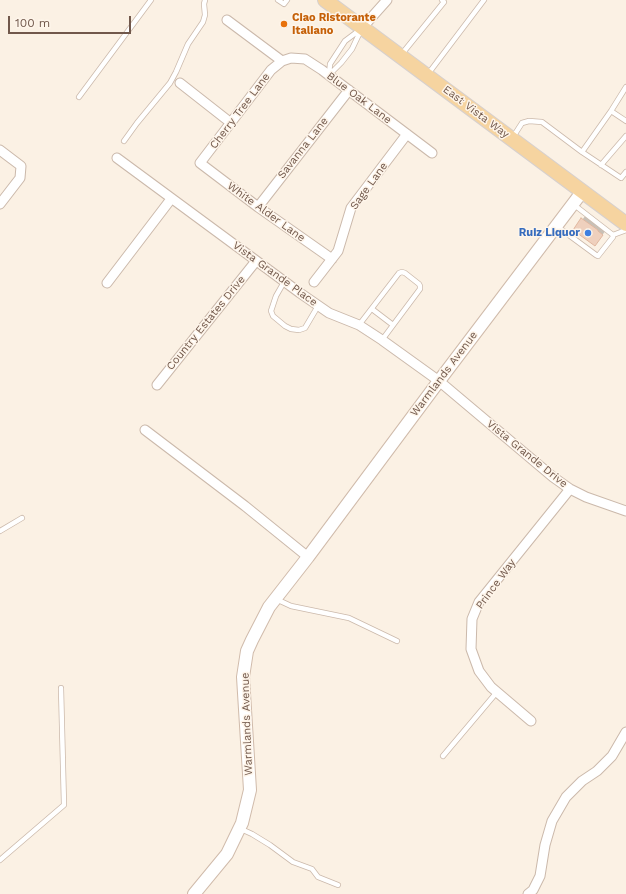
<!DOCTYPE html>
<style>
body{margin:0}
#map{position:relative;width:626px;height:894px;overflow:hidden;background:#fbf1e4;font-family:"Work Sans",sans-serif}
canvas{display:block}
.scale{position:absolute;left:8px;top:16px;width:123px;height:18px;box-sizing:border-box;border:2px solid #71584b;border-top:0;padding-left:5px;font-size:12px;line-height:14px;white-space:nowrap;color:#71584b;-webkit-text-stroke:3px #fef5ea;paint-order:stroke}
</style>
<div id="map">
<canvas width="626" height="894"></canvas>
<div class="scale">100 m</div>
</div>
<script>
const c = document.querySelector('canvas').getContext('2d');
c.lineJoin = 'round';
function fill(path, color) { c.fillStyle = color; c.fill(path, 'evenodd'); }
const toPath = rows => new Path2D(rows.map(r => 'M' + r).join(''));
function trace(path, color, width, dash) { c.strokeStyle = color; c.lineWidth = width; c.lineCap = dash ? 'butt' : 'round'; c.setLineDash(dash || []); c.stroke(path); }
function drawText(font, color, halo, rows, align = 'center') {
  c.font = font + ' "Work Sans",sans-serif'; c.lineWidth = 3; c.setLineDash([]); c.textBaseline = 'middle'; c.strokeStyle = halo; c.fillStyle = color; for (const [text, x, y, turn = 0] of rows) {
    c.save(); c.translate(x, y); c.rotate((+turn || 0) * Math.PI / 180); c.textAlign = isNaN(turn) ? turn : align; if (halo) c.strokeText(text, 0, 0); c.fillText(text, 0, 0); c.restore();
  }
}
fill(toPath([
 [586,215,606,230,598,241,574,230]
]), '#0003');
const building = toPath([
 [581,218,598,230,598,231,603,235,595,246,573,230,581,218]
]);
fill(building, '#efd0bd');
trace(building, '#e0b69e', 1);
const lane = toPath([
 [278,0,284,4,287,0],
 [401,55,444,2,442,0],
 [428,74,484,0],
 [329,75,330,64,345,41,361,29],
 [329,75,341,63,352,49,361,30],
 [79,97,151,0],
 [611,111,626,121],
 [513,137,522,123,529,121,542,122,582,152,621,178,626,172],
 [124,141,137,123,170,83,176,72,188,44,203,22,205,15,204,4,205,0],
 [582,152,611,111,626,87],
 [601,165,626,136],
 [573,204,613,235],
 [558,227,596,255,598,256,613,237,613,235],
 [613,235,626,230],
 [284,282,276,296,271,311,273,316,285,326,291,329,299,330,305,328,318,306],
 [372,309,393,325],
 [359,325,399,273,402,272,405,273,419,284,420,286,420,289,382,340],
 [0,531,22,518],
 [276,599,291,606,349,618,397,641],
 [443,756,497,692],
 [241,829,252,834,270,845,293,862,312,869,318,877,338,885],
 [0,860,64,805,61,688]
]);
const street = toPath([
 [227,20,282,61],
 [362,28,387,0],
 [180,83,231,123],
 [0,150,21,166,20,178,0,204],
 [117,158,300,293,329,313,359,325,382,340,439,381,553,477,570,489,586,497,626,511],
 [258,207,349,90],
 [332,259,258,207,200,163,271,70,282,61,291,58,305,59,322,70,432,153],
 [314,282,338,251,351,208,407,134],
 [107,283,171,199],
 [157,385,256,261],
 [145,430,245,506,308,557],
 [531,721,491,687,479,671,471,649,472,619,479,602,570,489],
 [528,894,533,890,540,876,545,845,552,821,566,797,582,781,597,771,612,756,626,732]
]);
const secondary = toPath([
 [194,894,227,854,242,823,250,790,243,677,247,651,252,640,269,607,308,557,439,381,582,192]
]);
const primary = toPath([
 [325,0,626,224]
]);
trace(lane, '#cbb9ab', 6);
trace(street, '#cbb9ab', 11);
trace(secondary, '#d0bbab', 14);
trace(primary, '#d7d0cd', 16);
trace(lane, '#fff', 4.5);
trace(street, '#fff', 9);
trace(secondary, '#fff', 12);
trace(primary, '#f6d4a0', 14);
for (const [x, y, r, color] of [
 [284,24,4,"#e8710a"],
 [588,233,4,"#3f7fe0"]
]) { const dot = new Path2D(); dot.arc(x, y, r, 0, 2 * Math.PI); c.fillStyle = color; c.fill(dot); trace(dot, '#fef5ea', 1.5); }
drawText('bold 11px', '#c56008', '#fef5ea', [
 ["Ciao Ristorante",292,18],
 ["Italiano",292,31]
], 'left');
drawText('11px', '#71584b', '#fef5ea', [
 ["Blue Oak Lane",359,98,37],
 ["Cherry Tree Lane",240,111,-53],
 ["East Vista Way",476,112,37],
 ["Savanna Lane",303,148,-52],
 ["Sage Lane",369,186,-54],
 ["White Alder Lane",266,212,36],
 ["Vista Grande Place",275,274,36],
 ["Country Estates Drive",206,323,-51],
 ["Warmlands Avenue",444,374,-53],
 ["Vista Grande Drive",527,454,39],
 ["Prince Way",496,584,-54],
 ["Warmlands Avenue",247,724,-92]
]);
drawText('bold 11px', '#366cbe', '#fef5ea', [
 ["Ruiz Liquor",580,233]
], 'right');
</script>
